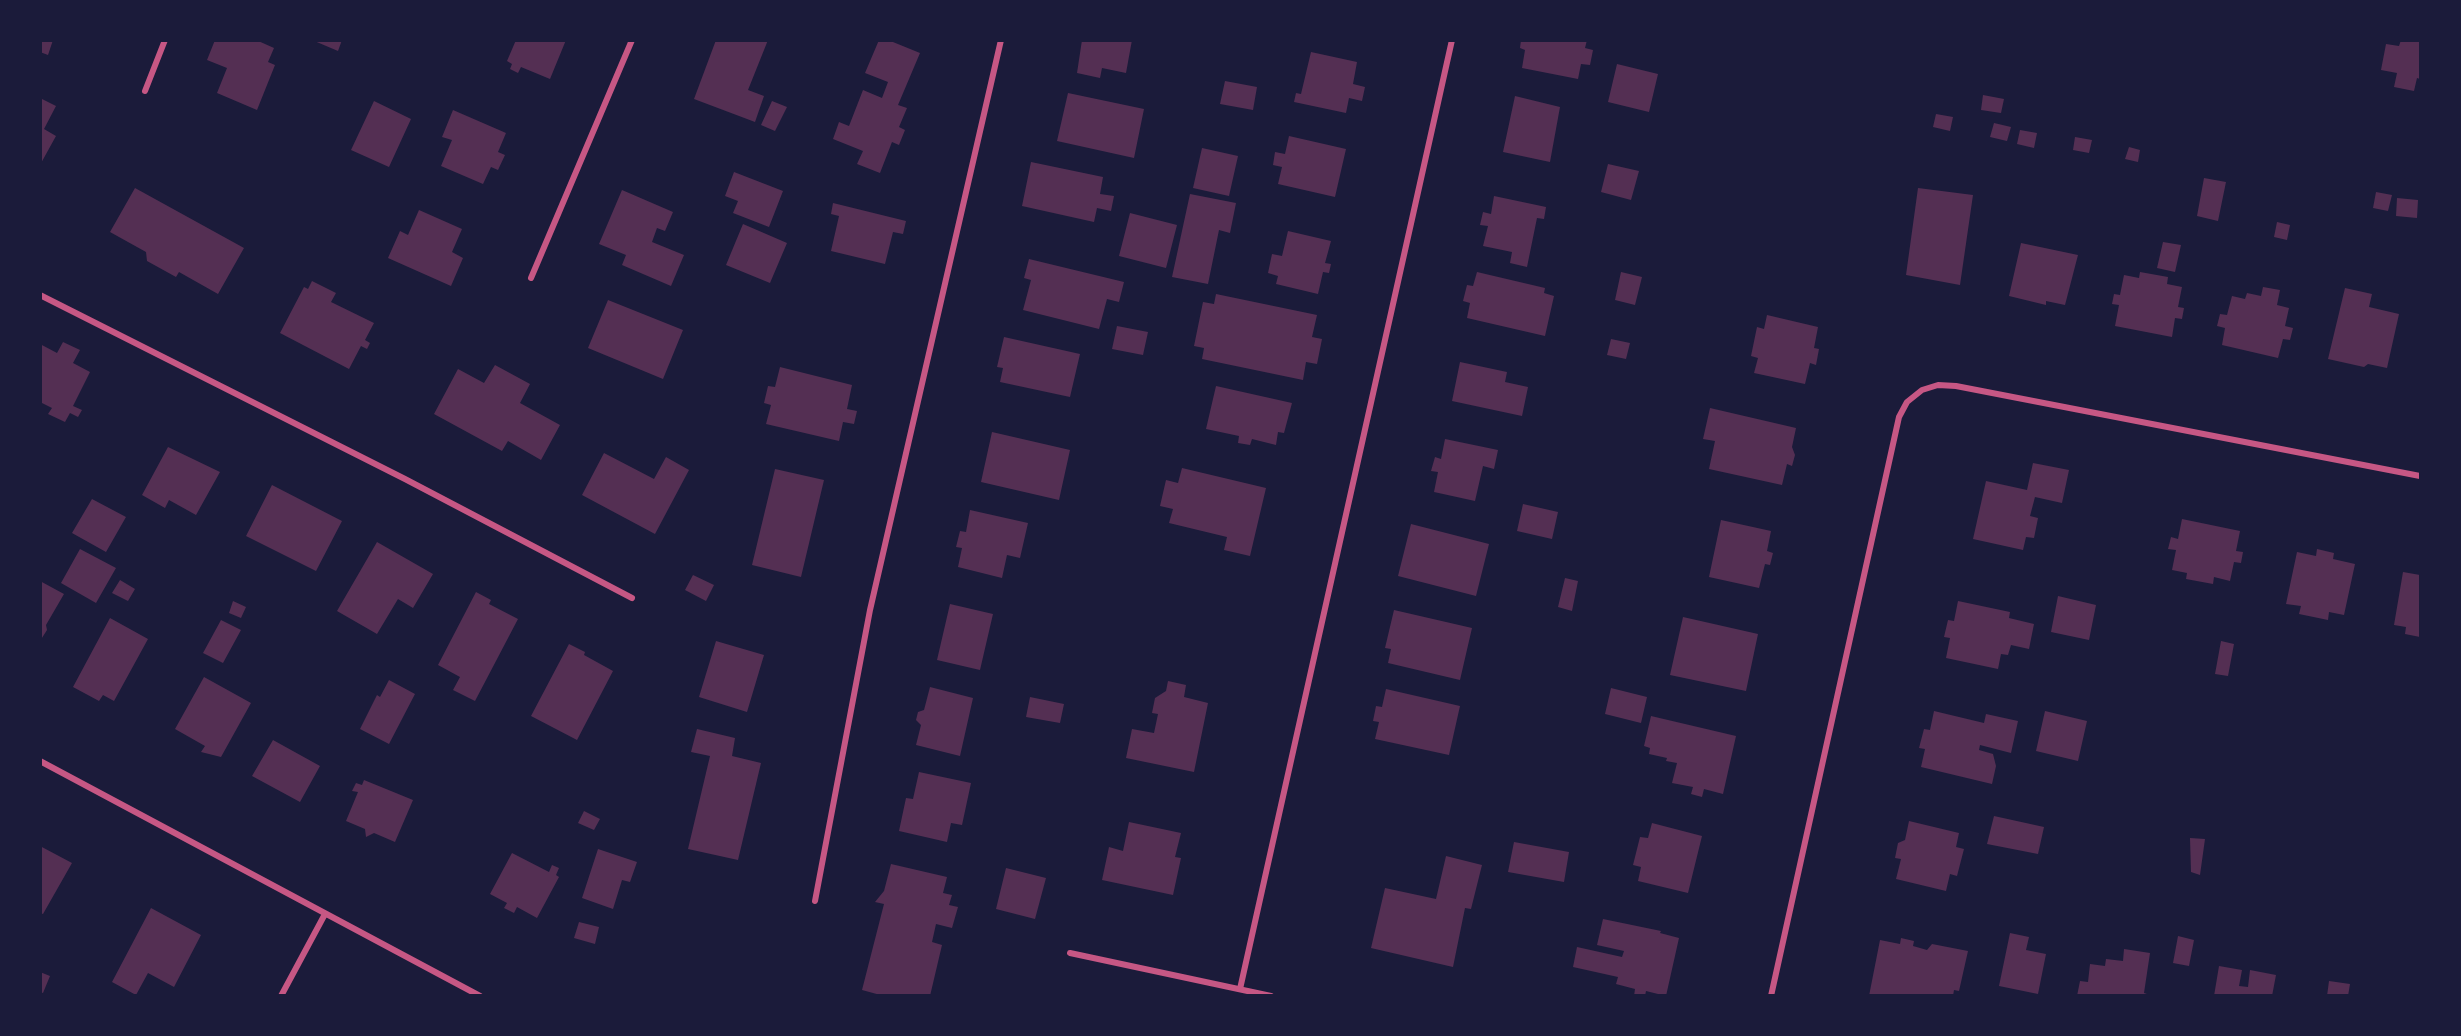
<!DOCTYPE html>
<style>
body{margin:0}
#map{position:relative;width:2461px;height:1036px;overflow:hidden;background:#1b1b3a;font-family:"Archivo Narrow",sans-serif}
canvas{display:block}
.frame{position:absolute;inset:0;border:42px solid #1b1b3a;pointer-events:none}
</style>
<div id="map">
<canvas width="2461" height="1036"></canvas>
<div class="frame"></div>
</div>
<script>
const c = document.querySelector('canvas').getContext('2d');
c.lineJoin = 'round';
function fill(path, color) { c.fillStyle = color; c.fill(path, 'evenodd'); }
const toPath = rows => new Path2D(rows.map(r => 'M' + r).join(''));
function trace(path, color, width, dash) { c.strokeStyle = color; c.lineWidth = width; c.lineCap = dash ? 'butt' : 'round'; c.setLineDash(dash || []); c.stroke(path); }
fill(toPath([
 [40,40,53,40,48,55,40,52],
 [215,40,256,40,274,48,268,62,275,65,257,110,217,93,227,68,207,60],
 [312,40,342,40,338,51],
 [516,40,566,40,550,79,521,67,518,73,510,69,512,64,507,61],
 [716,40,768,40,748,90,764,96,755,122,694,99],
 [879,40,888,40,920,53,898,105,907,108,899,127,905,130,899,145,892,142,880,173,857,164,863,151,833,139,839,122,849,126,863,90,882,98,888,82,865,73],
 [1082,40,1132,40,1126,73,1102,68,1100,78,1077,73],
 [1521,40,1587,40,1585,48,1593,50,1590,65,1581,64,1578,79,1522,68,1525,50,1520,48],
 [2401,40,2420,41,2420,79,2417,78,2414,91,2394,87,2397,73,2381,70,2386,44,2399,46],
 [1311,52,1357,62,1353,84,1365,87,1362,101,1349,98,1346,113,1294,102,1296,93,1301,94],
 [1617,64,1658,74,1649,112,1608,102],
 [1225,81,1257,87,1253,110,1220,104],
 [1068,93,1144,109,1134,158,1057,141],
 [1983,95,2004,99,2001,113,1981,110],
 [1515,96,1560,107,1550,162,1503,152],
 [40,98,56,106,44,129,56,136,40,165],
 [374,101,411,119,389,167,351,150],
 [772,101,787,107,775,131,761,125],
 [453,110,506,133,498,152,505,155,498,170,491,167,483,184,441,166,452,140,442,137],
 [1936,114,1953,117,1950,131,1933,127],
 [1994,123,2011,127,2007,141,1990,137],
 [2020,130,2037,133,2034,148,2017,144],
 [1289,136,1346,149,1335,197,1278,184,1282,167,1273,165,1275,152,1285,154],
 [2075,137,2092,140,2089,153,2073,150],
 [2129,147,2140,150,2138,162,2125,159],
 [1202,148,1238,156,1229,196,1193,188],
 [1031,162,1103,177,1100,194,1114,196,1111,211,1097,208,1094,222,1022,206],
 [1608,164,1639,171,1631,200,1601,192],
 [734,172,783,191,769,227,733,213,738,201,725,196],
 [2204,178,2226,182,2218,221,2197,216],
 [135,188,244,248,218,294,179,272,176,277,147,261,146,252,110,232],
 [1918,188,1973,195,1960,285,1906,275],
 [622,190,673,212,665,231,657,228,652,242,684,255,671,286,622,265,626,255,599,244],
 [2376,192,2392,195,2388,211,2373,208],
 [1190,194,1236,203,1230,233,1219,230,1208,284,1172,277],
 [1494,196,1546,207,1544,219,1537,218,1527,267,1510,263,1512,252,1483,246,1488,226,1480,225,1483,212,1491,214],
 [2397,198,2418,200,2417,218,2396,216],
 [833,203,906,221,903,234,893,232,885,264,831,251,839,216,831,214],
 [419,210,462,229,452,252,463,258,451,286,388,258,400,231,408,235],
 [1130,213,1177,225,1166,268,1119,256],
 [2277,222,2290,225,2287,240,2274,237],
 [743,224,787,243,770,283,726,265],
 [1288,231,1331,241,1325,263,1331,264,1329,273,1323,272,1318,294,1276,284,1278,276,1268,273,1272,254,1282,256],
 [2163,242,2181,245,2175,272,2157,268],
 [2021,243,2078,255,2065,305,2046,301,2046,305,2009,296],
 [1029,259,1124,282,1119,302,1107,299,1099,329,1023,310,1031,280,1024,278],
 [1477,272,1545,288,1544,293,1554,296,1545,336,1467,318,1470,303,1463,301,1467,285,1473,286],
 [1621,272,1642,277,1635,305,1615,300],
 [2140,272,2168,277,2167,284,2182,287,2178,307,2184,308,2182,319,2175,318,2172,337,2115,326,2119,305,2112,304,2114,294,2120,295,2124,275,2139,278],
 [312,281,336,293,331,302,374,323,365,340,370,343,367,349,361,346,349,369,280,333,304,287,308,289],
 [2263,287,2280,290,2277,305,2289,308,2285,326,2293,328,2290,340,2283,339,2278,358,2222,345,2225,328,2217,326,2220,314,2227,315,2232,296,2245,299,2247,293,2261,296],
 [2345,288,2372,294,2369,307,2399,314,2387,368,2368,364,2364,367,2328,359],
 [1216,294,1317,315,1312,337,1322,339,1317,364,1306,362,1303,380,1202,359,1204,348,1194,346,1203,302,1214,304],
 [608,300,683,330,663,379,588,348],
 [1767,315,1818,327,1814,348,1819,349,1816,365,1810,363,1805,384,1754,373,1758,358,1751,356,1757,327,1764,329],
 [1117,326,1148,332,1143,355,1112,349],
 [1004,337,1080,354,1070,397,1000,382,1003,368,997,367],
 [1611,339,1630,343,1626,359,1607,355],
 [63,342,80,350,73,363,90,372,73,406,82,410,78,417,70,413,65,422,48,414,52,408,40,402,40,344,57,353],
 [1460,362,1507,372,1505,382,1528,387,1522,416,1452,401],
 [495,365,530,384,520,403,560,425,541,460,508,441,502,451,434,414,458,369,484,383],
 [780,367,852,385,847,409,857,411,854,424,843,422,839,441,766,424,771,405,764,403,768,386,775,387],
 [1216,386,1292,403,1284,433,1278,432,1276,445,1252,439,1250,445,1238,443,1239,436,1206,429],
 [1710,408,1796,428,1792,447,1795,455,1792,466,1787,464,1782,485,1709,469,1715,441,1703,439],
 [992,432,1070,450,1059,500,981,482],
 [1445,439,1498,450,1494,469,1483,466,1475,501,1434,492,1438,472,1431,471,1435,457,1441,459],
 [168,447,220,472,196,515,169,500,165,508,142,495],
 [604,453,654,479,666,457,689,470,655,534,582,495],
 [2033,463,2069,470,2062,503,2035,497,2030,516,2038,518,2034,538,2026,537,2023,550,1973,539,1986,481,2027,490],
 [1182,468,1266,488,1250,556,1224,550,1227,537,1169,523,1173,509,1160,506,1166,480,1178,483],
 [775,469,824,480,801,577,752,565],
 [272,485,342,521,316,571,246,536],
 [92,499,126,517,106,552,72,533],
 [1523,504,1558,512,1552,539,1517,531],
 [970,510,1028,523,1020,558,1007,555,1002,578,958,567,962,548,956,547,960,531,966,532],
 [2182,519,2240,531,2236,551,2243,552,2241,563,2234,562,2230,581,2214,577,2213,584,2186,579,2187,573,2172,570,2176,550,2168,549,2171,537,2178,539],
 [1721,520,1771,531,1767,551,1773,553,1770,565,1765,564,1759,588,1709,577],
 [1411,524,1489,544,1476,596,1398,576],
 [377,542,433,574,413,608,398,599,377,634,337,611],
 [80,549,116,568,96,603,61,583],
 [2317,549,2334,553,2333,559,2355,564,2344,615,2329,612,2328,620,2299,614,2301,606,2286,604,2297,552,2316,556],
 [2403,572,2420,575,2420,637,2405,634,2406,627,2394,625],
 [693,575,714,585,706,601,685,590],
 [1565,578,1578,581,1572,611,1558,607],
 [120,580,135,589,128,601,112,593],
 [40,581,64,594,46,625,47,630,40,641],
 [476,592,491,600,489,604,518,619,475,701,453,690,460,677,438,665],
 [2058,596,2096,605,2089,640,2051,632],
 [233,601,246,607,241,618,229,613],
 [1958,601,2010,612,2009,618,2034,624,2029,649,2011,645,2008,655,2001,654,1998,669,1946,658,1950,638,1944,637,1948,620,1954,621],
 [950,604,993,614,980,670,937,660],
 [1394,610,1472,628,1460,680,1388,663,1391,649,1385,648],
 [1683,617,1758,634,1746,691,1670,675],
 [110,618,148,639,114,701,103,695,99,701,73,687],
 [221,620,241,630,223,663,203,653],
 [716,641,764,655,747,712,699,697],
 [2221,641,2234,644,2228,676,2215,674],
 [569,644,585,652,584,655,613,671,577,740,531,716],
 [204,677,251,703,221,757,201,752,205,746,175,729],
 [389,680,415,694,389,744,360,729,377,695,380,697],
 [1168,681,1186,685,1184,697,1208,703,1194,772,1126,758,1132,729,1154,733,1158,714,1152,713,1155,698,1166,691],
 [930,687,973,698,960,756,916,745,921,725,916,720,918,712,924,710],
 [1611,688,1647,697,1641,723,1605,714],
 [1386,689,1460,706,1449,755,1375,739,1379,722,1373,721,1376,706,1382,707],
 [1030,697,1064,704,1060,723,1026,717],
 [1934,711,1984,723,1986,714,2018,721,2011,753,1980,745,1979,750,1993,754,1996,766,1992,784,1921,767,1925,749,1919,748,1924,729,1930,730],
 [2045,711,2087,721,2078,761,2036,751],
 [1651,716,1736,736,1723,794,1704,789,1702,797,1691,794,1693,787,1672,783,1677,763,1666,761,1667,758,1649,754,1650,748,1644,746],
 [697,729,735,738,732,756,761,763,738,860,688,849,710,756,691,752],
 [273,740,320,766,300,802,252,776],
 [919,772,971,783,962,825,951,823,947,842,899,831,906,798,913,799],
 [364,780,413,800,395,842,374,833,366,837,365,829,346,821,358,792,352,791,356,783,362,785],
 [584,811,600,819,594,830,578,823],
 [1994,816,2044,827,2038,854,1987,844],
 [1909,821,1959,833,1956,847,1964,849,1957,876,1950,874,1946,891,1896,879,1901,859,1895,858,1898,843,1905,840],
 [1129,822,1181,833,1175,857,1181,858,1173,895,1102,880,1109,847,1123,851],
 [1652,823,1702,836,1688,893,1638,881,1641,867,1633,865,1640,837,1648,838],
 [2190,838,2205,839,2200,875,2191,872],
 [1514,842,1569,852,1564,882,1508,872],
 [40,846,72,863,43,914,40,913],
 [598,849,637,862,630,882,622,880,613,909,582,898],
 [512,853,549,872,552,865,559,868,556,875,559,877,537,918,517,907,514,913,504,908,507,903,490,894],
 [1446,856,1482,865,1471,909,1465,908,1453,967,1371,948,1385,888,1436,899],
 [891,864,947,877,943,893,952,895,949,905,958,907,952,928,936,924,932,942,942,945,930,996,884,996,862,990,884,904,875,902,884,891],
 [1006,868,1046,878,1035,919,996,909],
 [151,908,201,935,174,987,148,973,136,995,112,982],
 [1603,919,1661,931,1660,933,1679,938,1666,996,1646,991,1645,996,1634,996,1635,989,1616,984,1618,977,1573,967,1577,947,1622,957,1624,951,1597,945],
 [579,922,599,927,595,944,574,938],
 [2010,933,2029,937,2026,950,2046,954,2038,994,1999,986],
 [2178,936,2194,940,2189,966,2173,963],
 [1901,938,1914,941,1913,946,1927,950,1932,944,1968,951,1959,991,1954,990,1953,996,1869,996,1880,940,1900,944],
 [2124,949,2150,953,2144,993,2153,996,2077,996,2080,981,2088,982,2090,964,2105,966,2106,959,2123,961],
 [2219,966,2242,970,2239,986,2248,987,2250,970,2276,975,2272,996,2214,996],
 [40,972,50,976,43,993,40,992],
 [2329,981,2350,984,2348,996,2327,996]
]), '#542f53');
trace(toPath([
 [145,91,165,40],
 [531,278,632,40],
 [40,295,405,479,632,598],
 [40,761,480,996],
 [815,901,870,610,1001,40],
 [1070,953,1271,996],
 [1240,989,1452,40],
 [281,996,325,914],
 [1771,996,1899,417,1907,402,1922,390,1938,385,1956,386,2420,476]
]), '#c65784', 6);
</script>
